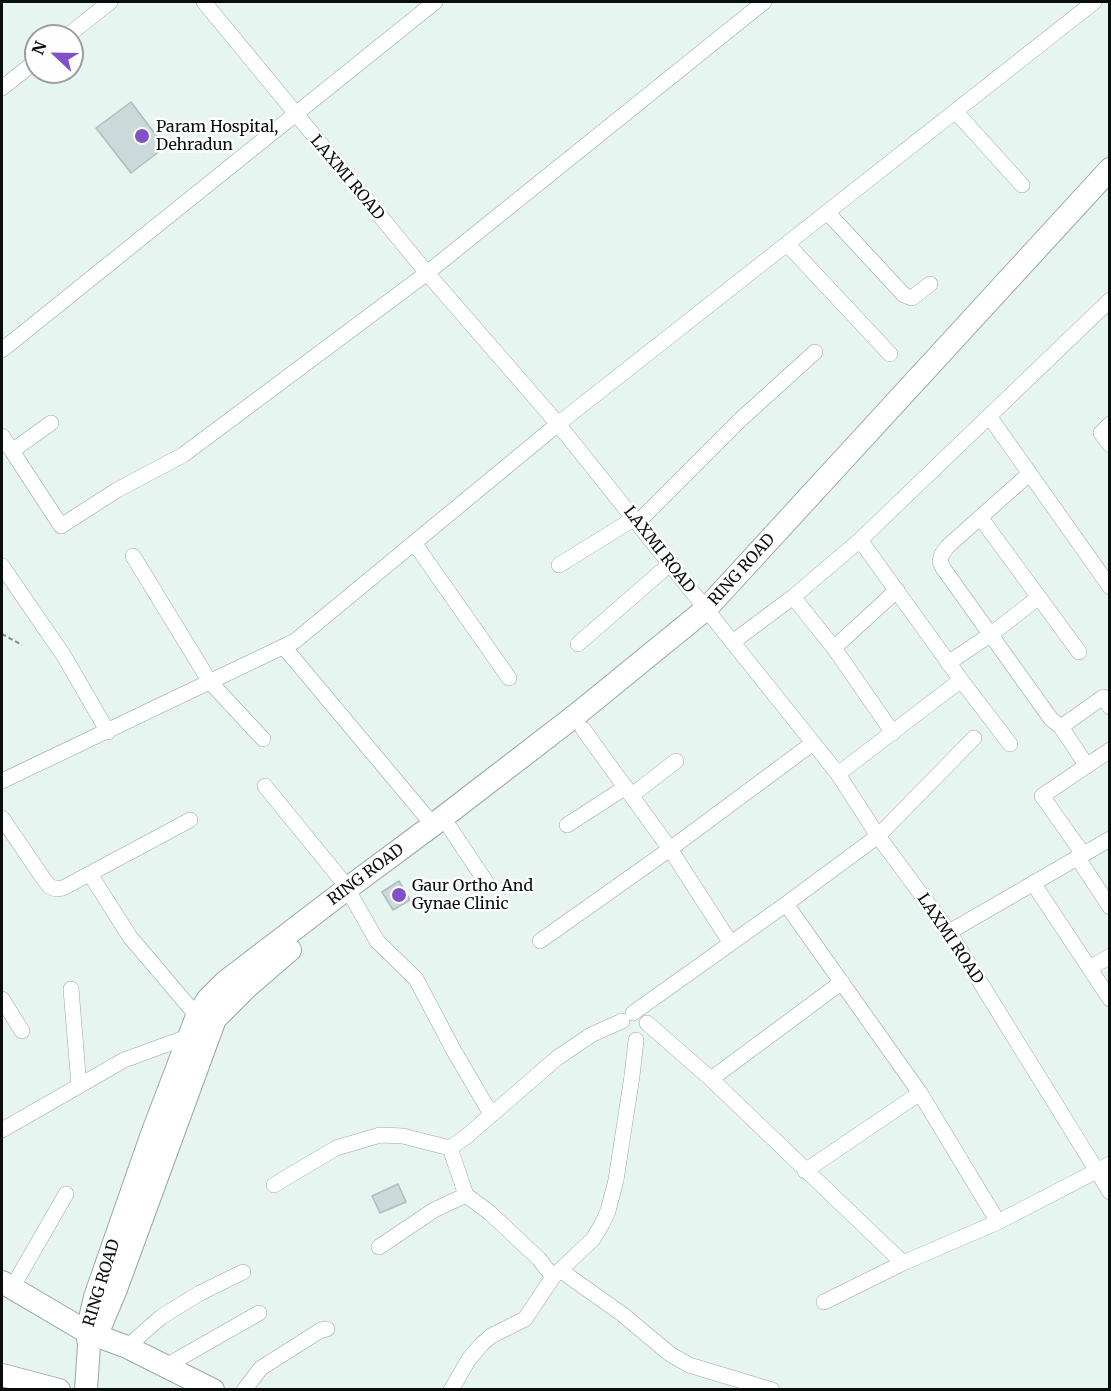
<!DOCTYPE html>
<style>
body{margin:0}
#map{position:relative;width:1111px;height:1391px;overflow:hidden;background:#e7f5f1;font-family:Merriweather,serif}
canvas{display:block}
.frame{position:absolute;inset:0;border:3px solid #090d0c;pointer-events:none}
.north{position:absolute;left:24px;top:24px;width:60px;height:60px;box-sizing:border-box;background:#fefefe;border:2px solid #9c9e9d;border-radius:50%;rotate:292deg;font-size:16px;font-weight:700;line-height:24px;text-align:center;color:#090d0c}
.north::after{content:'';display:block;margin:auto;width:21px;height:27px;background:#8151ca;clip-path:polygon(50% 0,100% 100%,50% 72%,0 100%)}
</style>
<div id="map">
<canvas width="1111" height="1391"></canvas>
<div class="frame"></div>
<div class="north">N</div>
</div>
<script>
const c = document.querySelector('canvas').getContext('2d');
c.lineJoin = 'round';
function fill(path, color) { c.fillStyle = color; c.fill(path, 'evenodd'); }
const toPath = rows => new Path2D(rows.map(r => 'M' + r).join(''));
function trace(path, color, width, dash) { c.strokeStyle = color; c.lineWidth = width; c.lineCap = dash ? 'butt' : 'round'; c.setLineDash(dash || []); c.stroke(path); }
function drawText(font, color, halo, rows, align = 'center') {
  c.font = font + ' Merriweather,serif'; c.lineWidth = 5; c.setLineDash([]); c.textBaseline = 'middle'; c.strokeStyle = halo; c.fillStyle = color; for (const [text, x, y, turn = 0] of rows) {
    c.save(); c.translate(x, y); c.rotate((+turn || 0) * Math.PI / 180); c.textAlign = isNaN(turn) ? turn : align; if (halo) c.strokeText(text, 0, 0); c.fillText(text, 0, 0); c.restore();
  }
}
const building = toPath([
 [131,102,165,147,131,173,96,128,131,102],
 [399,881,410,900,393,910,382,892,399,881],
 [398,1184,406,1202,380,1213,372,1196,398,1184]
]);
fill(building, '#cbd9da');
trace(building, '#afbdbe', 1.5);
const street = toPath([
 [204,2,427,273,558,424,838,774,878,836,949,932,1110,1192],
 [67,36,110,2],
 [2,88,36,61],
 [956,112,1022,185],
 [827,212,904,295,912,298,930,284],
 [787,244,890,354],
 [2,350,435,2],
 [989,416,1110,587],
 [1110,424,1101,433,1110,445],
 [2,436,12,451,51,423],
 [12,451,61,526,117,490,183,455,427,273,764,2],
 [1029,474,948,546,942,554,940,561,943,568,1051,719,1061,727],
 [980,517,1079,652],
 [638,522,740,420,815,352],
 [860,540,961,680,1010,744],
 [415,544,509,678],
 [133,556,210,682,263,739],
 [559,565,635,518],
 [2,566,64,656,108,732],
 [793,597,834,648,893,733],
 [734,641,793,597,860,540,1110,300],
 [578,644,671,563],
 [284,647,433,825],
 [834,648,897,590],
 [948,663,990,635,1039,597],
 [583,729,670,849,730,942],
 [1087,766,1061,727,1103,697,1110,707],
 [838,774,961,680],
 [2,781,295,641,558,424,1094,2],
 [265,786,348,888],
 [632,795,676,761],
 [2,818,43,878,49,886,56,889,63,888,190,820],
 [567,825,626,787],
 [450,828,488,885],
 [1083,854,1042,796,1110,750],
 [1077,857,1110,907],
 [90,874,130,937,197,1016],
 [1033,883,1110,999],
 [352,897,377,941,416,979,454,1051,491,1114],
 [786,904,920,1093,998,1222],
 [949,932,1110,839],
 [540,941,670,849,813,743],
 [1090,968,1110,956],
 [71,989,79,1086],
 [2,999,22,1031],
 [633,1013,786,904,878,836,974,738],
 [647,1023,711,1079,903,1263],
 [711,1079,842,982],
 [2,1130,124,1060,190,1036],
 [450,1148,467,1136,557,1058,591,1035,622,1021],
 [805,1171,920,1093],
 [274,1185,336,1148,380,1135,403,1136,450,1148,466,1195,490,1213,539,1259,553,1277],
 [379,1247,434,1210,466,1195],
 [560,1270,622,1314,670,1354,689,1365,772,1390],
 [12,1288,66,1194],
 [824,1302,903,1263,998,1222,1110,1164],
 [127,1347,161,1317,200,1293,243,1272],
 [166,1366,259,1313],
 [244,1390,261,1368,321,1330,327,1329],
 [451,1390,469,1359,482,1344,491,1336,525,1319,553,1277,593,1239,602,1224,608,1211,616,1180,632,1076,636,1040]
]);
const secondary = toPath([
 [2,1282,87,1332,127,1347,213,1390],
 [95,1339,116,1289,215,1019,246,988,290,950],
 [2,1375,59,1390],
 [86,1390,89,1345,87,1332,95,1297,152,1134,197,1016,208,999,225,982,348,888,433,825,576,715,706,609,1110,169]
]);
trace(street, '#9aa6a3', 16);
trace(secondary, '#9aa6a3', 24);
trace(toPath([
 [2,634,22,645]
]), '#828b88', 2, [4.5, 3]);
trace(street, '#fff', 15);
trace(secondary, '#fff', 22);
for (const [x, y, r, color] of [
 [142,136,8,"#8151ca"],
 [399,895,8,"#8151ca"]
]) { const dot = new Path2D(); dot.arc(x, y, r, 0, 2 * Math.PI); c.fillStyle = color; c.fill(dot); trace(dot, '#fefefe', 2); }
drawText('16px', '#090d0c', '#fefefe', [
 ["Param Hospital,",156,127],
 ["Dehradun",156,145],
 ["Gaur Ortho And",412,886],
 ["Gynae Clinic",412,904]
], 'left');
drawText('16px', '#090d0c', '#fefefe', [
 ["LAXMI ROAD",347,178,50],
 ["LAXMI ROAD",659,550,52],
 ["RING ROAD",742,570,-48],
 ["RING ROAD",366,875,-37],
 ["LAXMI ROAD",950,939,56],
 ["RING ROAD",102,1283,-73]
]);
</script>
